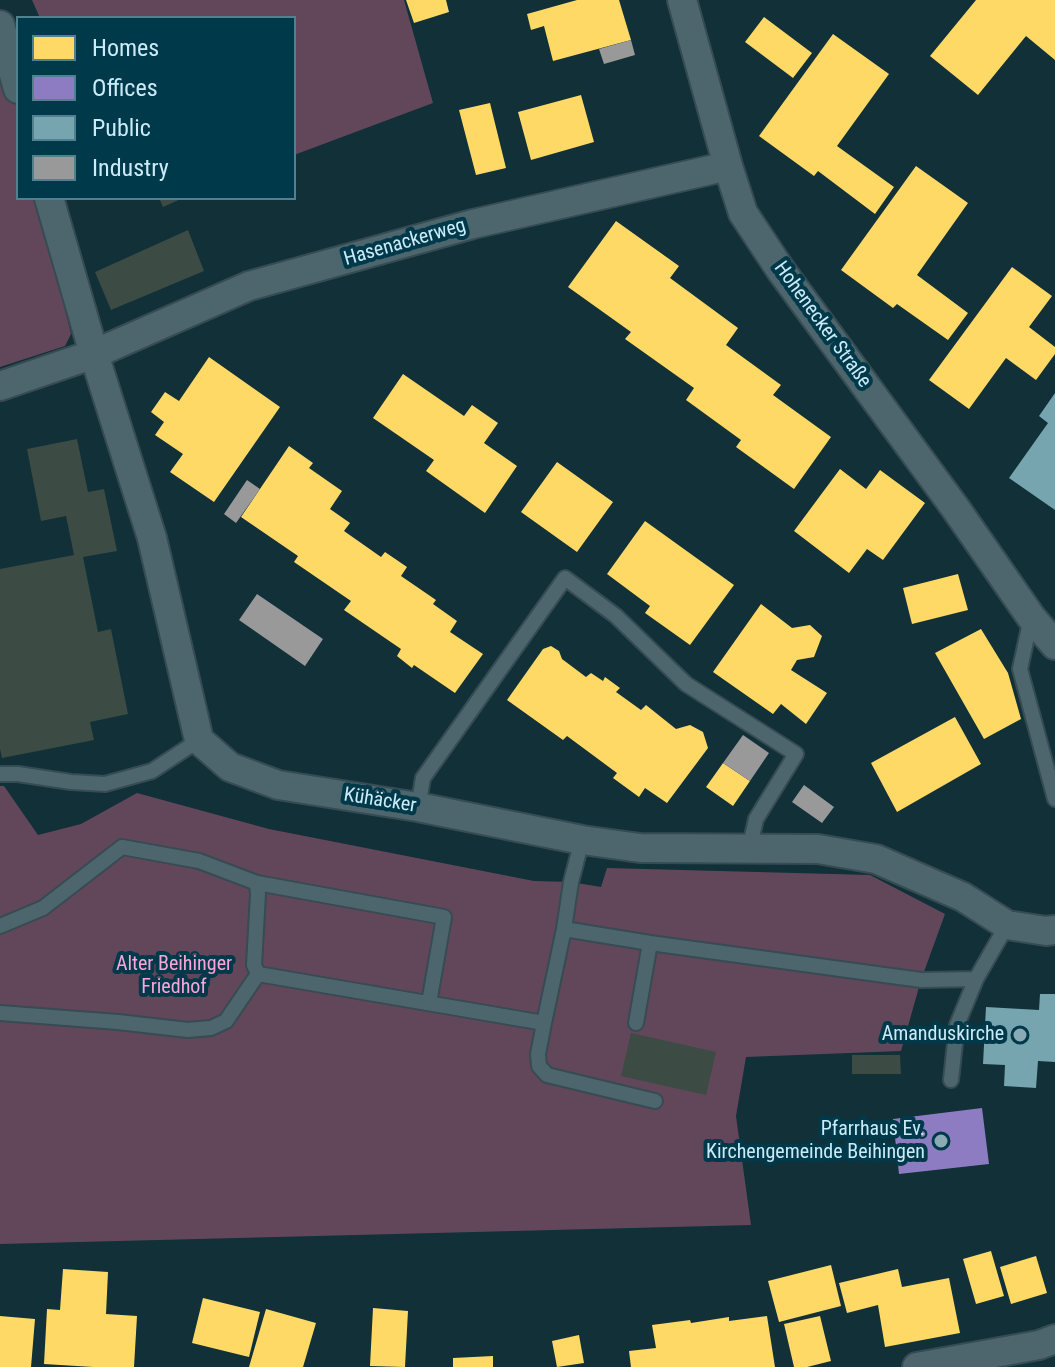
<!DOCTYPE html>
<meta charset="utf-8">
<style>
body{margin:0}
#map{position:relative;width:1055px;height:1367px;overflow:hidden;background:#113038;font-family:"Roboto Condensed",sans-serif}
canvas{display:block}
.legend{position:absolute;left:16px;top:16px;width:280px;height:184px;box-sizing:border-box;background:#003949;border:2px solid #51808f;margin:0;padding:10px 14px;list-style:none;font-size:24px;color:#cbebf8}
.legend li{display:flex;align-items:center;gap:16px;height:40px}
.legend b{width:40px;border:2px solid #51808f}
</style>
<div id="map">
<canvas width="1055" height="1367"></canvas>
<ul class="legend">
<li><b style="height:22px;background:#ffd966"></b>Homes</li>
<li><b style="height:22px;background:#8e7cc3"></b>Offices</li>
<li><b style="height:22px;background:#76a5af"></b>Public</li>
<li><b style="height:22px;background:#999"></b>Industry</li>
</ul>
</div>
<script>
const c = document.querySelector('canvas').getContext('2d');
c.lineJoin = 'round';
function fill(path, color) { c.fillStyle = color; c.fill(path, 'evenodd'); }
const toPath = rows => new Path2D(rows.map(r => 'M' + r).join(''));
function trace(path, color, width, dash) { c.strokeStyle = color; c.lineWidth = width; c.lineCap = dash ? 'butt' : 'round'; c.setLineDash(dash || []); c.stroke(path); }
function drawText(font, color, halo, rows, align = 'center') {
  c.font = font + ' "Roboto Condensed",sans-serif'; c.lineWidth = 8; c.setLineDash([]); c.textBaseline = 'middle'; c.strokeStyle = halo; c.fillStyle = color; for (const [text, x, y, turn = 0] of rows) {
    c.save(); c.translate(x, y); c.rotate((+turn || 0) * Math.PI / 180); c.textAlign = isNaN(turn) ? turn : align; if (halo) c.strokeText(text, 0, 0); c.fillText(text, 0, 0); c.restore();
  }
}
fill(toPath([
 [32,0,404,0,433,103,294,155,294,18,40,18],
 [0,52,18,109,18,198,39,198,71,334,65,346,0,367],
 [0,786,4,786,38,835,81,824,137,793,269,829,534,881,571,882,601,887,607,868,870,875,945,914,921,980,901,1051,746,1057,736,1116,751,1225,0,1244]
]), '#62475b');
fill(toPath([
 [406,0,446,0,449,12,414,23],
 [577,0,619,0,631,40,553,61,544,26,531,30,527,14],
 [976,0,1055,0,1055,60,1026,36,978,95,930,56],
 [764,17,812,53,793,78,745,42],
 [833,34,889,74,837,146,894,187,875,214,818,171,814,176,759,136],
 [581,95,594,142,531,160,518,112],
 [490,103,506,168,476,175,459,110],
 [916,166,968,203,917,275,968,313,948,340,897,304,893,308,841,270],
 [616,221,679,266,670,278,738,328,726,345,781,385,773,395,831,437,794,489,736,447,741,440,686,400,694,388,625,339,631,332,568,287],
 [1012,267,1052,296,1029,327,1055,347,1055,354,1036,380,1006,358,969,409,929,380],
 [209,357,280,407,214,502,170,472,183,454,155,435,164,422,151,412,165,392,179,401],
 [403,374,464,416,472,405,498,423,484,443,517,466,485,513,426,471,434,460,373,418],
 [289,446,313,463,309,468,342,491,330,509,350,523,344,531,381,557,385,552,407,567,401,576,436,600,433,604,457,621,450,632,483,654,455,693,414,665,412,668,397,656,401,649,344,610,351,601,294,562,298,556,241,517],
 [557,462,613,502,577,552,521,512],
 [840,469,866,489,880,470,925,503,883,560,867,549,849,573,794,531],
 [645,521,734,585,690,645,645,613,650,606,607,574],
 [958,574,968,610,912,624,903,588],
 [761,604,792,628,810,625,822,636,814,657,797,660,791,670,827,693,806,724,781,704,773,714,713,672],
 [981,629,1008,673,1021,719,984,739,935,653],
 [551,646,559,651,562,659,586,677,591,673,603,681,605,677,620,688,616,692,641,710,646,705,676,729,690,725,703,732,708,748,667,803,645,788,639,797,613,778,617,773,567,736,563,740,507,700,543,649],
 [955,717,981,764,897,812,871,763],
 [723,763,750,781,733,806,706,787],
 [991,1251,1004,1296,976,1304,963,1259],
 [1036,1256,1047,1293,1011,1304,1000,1267],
 [831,1265,841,1306,779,1322,768,1281],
 [63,1269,108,1272,106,1314,137,1316,134,1367,93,1367,44,1364,47,1309,60,1310],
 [898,1269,902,1287,949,1278,960,1333,885,1347,878,1305,847,1313,839,1283],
 [203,1298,260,1312,249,1357,192,1343],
 [373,1308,408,1311,405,1367,370,1366],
 [266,1309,316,1323,303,1367,249,1367],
 [0,1316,35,1319,31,1367,0,1367],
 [767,1316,775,1367,631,1367,629,1351,656,1348,652,1325,690,1320,691,1323,729,1317,729,1321],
 [820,1316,831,1361,807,1367,794,1367,784,1324],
 [579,1335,584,1363,557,1367,552,1341],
 [493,1356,493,1367,453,1367,453,1358]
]), '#ffd966');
fill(toPath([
 [982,1108,989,1164,899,1174,893,1119]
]), '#8e7cc3');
fill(toPath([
 [1055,393,1055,510,1009,478,1048,423,1039,416],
 [1040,994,1055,994,1055,1062,1038,1061,1036,1088,1004,1086,1005,1065,983,1064,986,1007,1039,1010]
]), '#76a5af');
fill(toPath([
 [631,40,635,55,604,64,599,49],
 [247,480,260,489,236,523,224,514],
 [257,594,323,639,305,666,239,620],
 [743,735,769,753,750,781,723,763],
 [804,785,834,807,822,823,792,802]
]), '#999');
fill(toPath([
 [159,198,183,198,163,207],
 [188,230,204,271,111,310,95,272],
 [77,439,88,492,104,489,117,551,83,557,98,632,111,629,128,714,90,722,94,740,2,758,0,749,0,569,74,555,66,516,41,521,27,449],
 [631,1033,716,1052,706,1095,621,1076],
 [852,1055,900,1055,901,1074,852,1074]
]), '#3c4b43');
const lane = toPath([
 [1031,618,1020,669,1055,799],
 [0,774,18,774,71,782,105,784,152,771,199,740],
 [418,807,423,778,565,578,616,616,686,684,796,754,756,819,749,850],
 [257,883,258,894,254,965,258,974,544,1023],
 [0,926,43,908,122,847,199,861,257,883,444,917,429,1003],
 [564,929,571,882,582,840],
 [0,1013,118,1022,188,1030,211,1028,226,1021,258,974],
 [636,1023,650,943],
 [951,1080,957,1025,976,979,1007,925],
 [655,1101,547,1075,539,1066,538,1054,544,1023,564,929,650,943,921,980,976,979]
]);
const street = toPath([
 [682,0,728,166,743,213,780,269,956,509,1031,617,1055,645],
 [0,25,18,89],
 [49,198,94,354,152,538,199,740,230,767,278,785,418,807,582,840,640,848,818,849,876,859,963,897,1007,925,1046,931,1055,930],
 [0,386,94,354,249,286,473,224,728,166],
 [917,1367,1039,1345,1055,1339]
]);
trace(lane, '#364b52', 18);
trace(street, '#364b52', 32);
trace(lane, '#4d666e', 14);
trace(street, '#4d666e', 28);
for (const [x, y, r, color] of [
 [1020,1035,8,"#8aaab5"],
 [941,1141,8,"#8aaab5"]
]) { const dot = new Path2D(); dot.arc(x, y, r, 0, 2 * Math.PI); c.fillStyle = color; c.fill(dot); trace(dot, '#003949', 3); }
drawText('20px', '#cbebf8', '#003949', [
 ["Hasenackerweg",405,243,-16],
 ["Hohenecker Straße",822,325,54],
 ["Kühäcker",380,801,9]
]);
drawText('20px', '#fba5d8', '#003949', [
 ["Alter Beihinger",174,965],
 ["Friedhof",174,988]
]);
drawText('20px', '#cbebf8', '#003949', [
 ["Amanduskirche",1004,1035],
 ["Pfarrhaus Ev.",925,1130],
 ["Kirchengemeinde Beihingen",925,1153]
], 'right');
</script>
